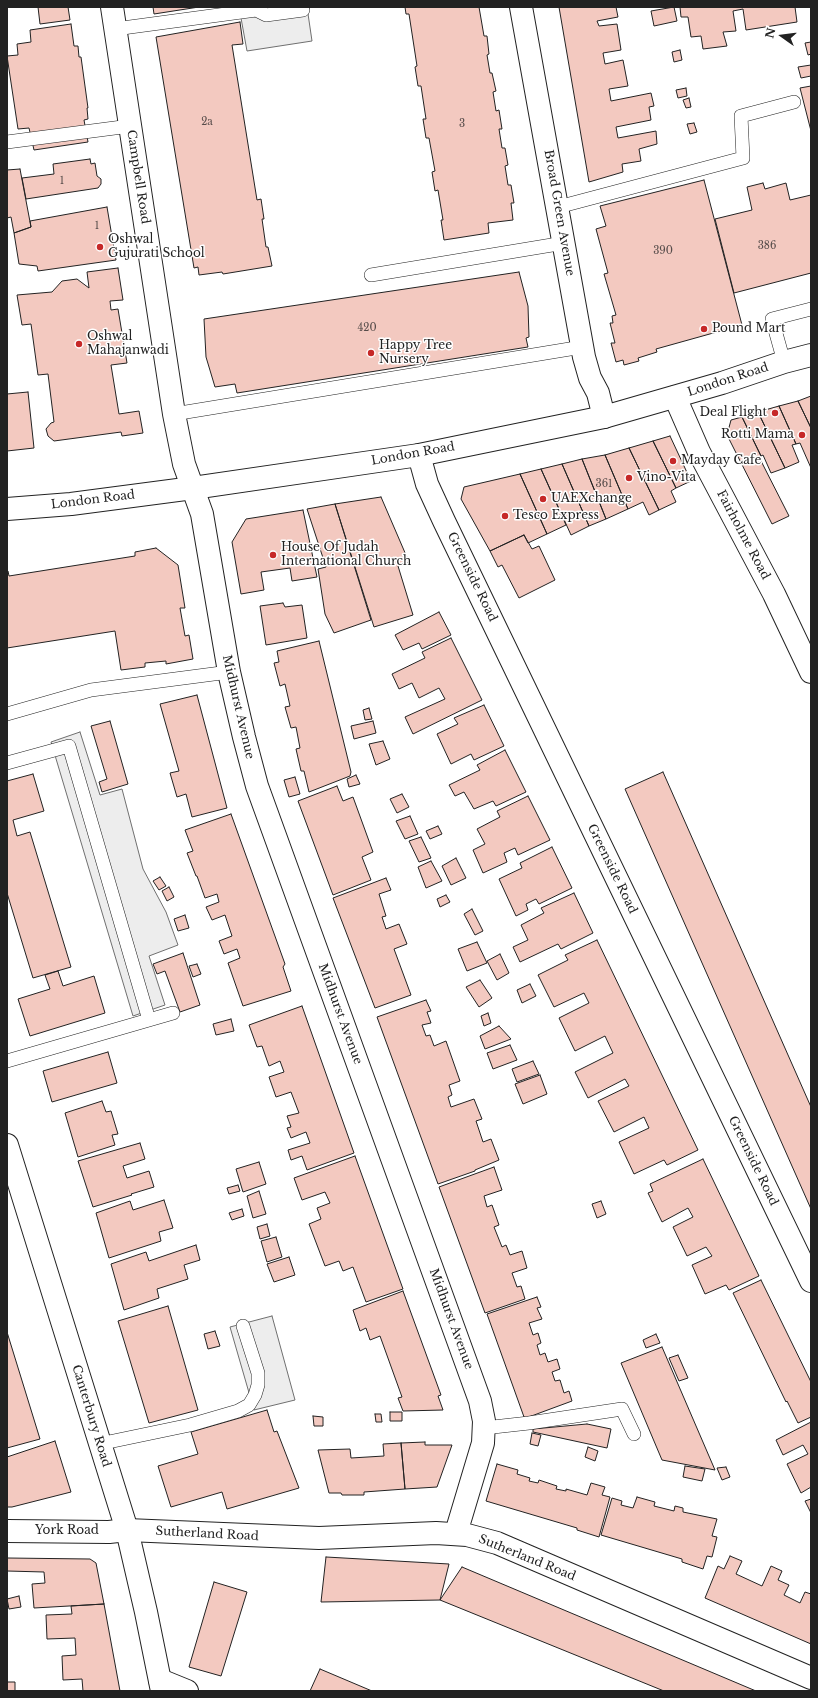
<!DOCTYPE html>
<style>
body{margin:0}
#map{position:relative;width:818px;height:1698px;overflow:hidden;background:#fff;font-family:"Libre Baskerville",serif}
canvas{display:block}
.frame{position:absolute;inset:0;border:8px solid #222;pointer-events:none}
.north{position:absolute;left:762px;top:16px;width:40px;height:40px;-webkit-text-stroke:3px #fff;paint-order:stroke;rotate:284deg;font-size:11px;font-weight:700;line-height:16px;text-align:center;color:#222}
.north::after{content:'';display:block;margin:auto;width:14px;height:18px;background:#222;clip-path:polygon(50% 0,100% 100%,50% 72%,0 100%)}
</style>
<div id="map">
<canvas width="818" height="1698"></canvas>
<div class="frame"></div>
<div class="north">N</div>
</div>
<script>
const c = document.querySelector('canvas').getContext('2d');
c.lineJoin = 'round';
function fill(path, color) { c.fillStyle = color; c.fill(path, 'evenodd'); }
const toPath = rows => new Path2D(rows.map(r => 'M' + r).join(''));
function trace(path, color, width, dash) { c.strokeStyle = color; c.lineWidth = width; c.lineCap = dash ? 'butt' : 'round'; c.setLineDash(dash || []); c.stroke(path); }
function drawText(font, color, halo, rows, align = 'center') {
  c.font = font + ' "Libre Baskerville",serif'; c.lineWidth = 3; c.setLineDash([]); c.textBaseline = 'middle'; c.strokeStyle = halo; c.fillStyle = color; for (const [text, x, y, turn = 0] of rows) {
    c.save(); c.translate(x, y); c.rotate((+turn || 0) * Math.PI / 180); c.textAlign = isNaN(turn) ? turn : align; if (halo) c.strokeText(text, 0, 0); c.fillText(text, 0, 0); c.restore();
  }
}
const parking = toPath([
 [239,7,307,7,312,41,247,51,239,7],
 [80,732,100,795,122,789,143,869,166,912,178,945,149,956,165,1005,133,1016,51,742,80,732],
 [272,1316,295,1400,254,1410,230,1327,272,1316]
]);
fill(parking, '#ededed');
trace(parking, '#6f6f6f', 1);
const building = toPath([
 [38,7,68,7,70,20,40,24,38,7],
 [153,7,199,7,154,14,153,7],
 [405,7,479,7,484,36,487,36,489,54,487,55,490,73,492,73,496,91,493,92,496,111,499,110,502,129,499,129,502,148,505,148,508,165,505,166,508,185,511,185,514,203,511,203,513,220,488,223,489,233,444,240,441,220,443,220,438,190,435,191,432,172,435,171,429,138,426,138,423,119,426,119,421,86,418,86,415,67,417,66,409,14,406,14,405,7],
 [559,7,616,7,618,17,597,21,599,26,617,24,621,50,603,53,605,64,623,60,628,86,609,89,611,101,651,93,654,106,649,107,651,120,616,127,618,138,656,131,657,144,639,149,641,161,622,164,623,172,589,182,559,7],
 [674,7,677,21,654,26,651,11,674,7],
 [680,7,795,7,797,22,746,30,743,9,733,11,736,31,723,32,727,46,703,49,701,36,691,37,688,17,681,17,680,7],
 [240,22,243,44,232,45,257,200,261,199,264,219,262,219,266,247,268,247,272,266,223,274,222,272,199,275,198,267,194,268,156,37,240,22],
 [71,24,74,46,78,46,79,57,81,57,88,108,87,108,88,119,84,120,88,142,34,150,29,128,18,129,7,56,18,55,17,44,31,42,30,30,71,24],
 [811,42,811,54,808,55,805,43,811,42],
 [680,50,682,60,674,62,672,52,680,50],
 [811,65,811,76,801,78,798,67,811,65],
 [811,86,811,131,800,88,811,86],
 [686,88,687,96,678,98,676,90,686,88],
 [689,98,691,107,686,108,683,100,689,98],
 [694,123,697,132,690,134,687,124,694,123],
 [90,159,91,164,95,163,97,176,101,179,101,184,98,188,26,199,22,178,54,174,53,164,90,159],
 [20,169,31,227,14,233,11,217,7,218,7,170,20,169],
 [704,180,742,325,656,349,657,352,638,358,639,361,624,365,623,360,616,362,611,343,615,343,610,323,613,323,612,316,616,315,604,274,608,273,596,229,606,226,600,206,704,180],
 [763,183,765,189,786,183,790,200,811,195,811,273,734,293,715,219,752,210,747,187,763,183],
 [107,207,116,260,38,271,37,266,19,264,14,233,31,227,30,221,107,207],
 [118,268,123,300,110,301,111,310,118,309,127,363,111,365,119,414,139,411,143,433,122,436,121,432,54,441,48,436,46,429,51,423,54,422,48,374,38,375,31,324,22,325,17,295,52,292,62,281,77,279,89,288,87,272,118,268],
 [519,272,528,306,529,337,526,338,528,347,237,393,235,384,215,387,206,357,204,319,519,272],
 [28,392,34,448,7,451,7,394,28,392],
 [811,396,811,428,798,401,811,396],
 [798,401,811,428,811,468,800,443,796,444,779,406,798,401],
 [779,406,796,444,792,445,799,462,785,468,758,412,779,406],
 [758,412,785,468,771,473,763,455,761,456,742,417,758,412],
 [742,417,761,456,759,457,789,516,772,524,727,435,731,420,742,417],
 [670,436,691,481,676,488,653,441,670,436],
 [653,441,676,488,671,491,676,502,659,510,629,448,653,441],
 [629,448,659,510,649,515,643,502,628,509,605,455,629,448],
 [605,455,628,509,606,519,582,459,605,455],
 [582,459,606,519,589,526,562,464,582,459],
 [562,464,589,526,571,535,541,469,562,464],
 [541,469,566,525,547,534,520,474,541,469],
 [520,474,547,534,528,543,524,535,490,551,461,499,464,487,520,474],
 [381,497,409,562,398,566,413,615,374,627,335,504,381,497],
 [335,504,371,620,334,633,325,614,318,569,326,567,307,509,335,504],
 [303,510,317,577,292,581,290,568,261,572,264,590,241,594,232,542,246,519,303,510],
 [524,535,532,549,539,546,555,580,519,598,502,565,498,567,490,551,524,535],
 [156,548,178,565,185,608,180,608,185,636,189,635,193,659,166,664,166,661,145,663,145,667,121,670,115,631,7,648,7,571,8,571,9,576,135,556,135,552,156,548],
 [283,603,285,607,302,605,307,638,266,645,260,606,283,603],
 [439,612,451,635,422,649,419,643,403,650,395,635,439,612],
 [451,638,482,700,413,734,405,717,445,699,439,688,419,698,412,683,399,689,392,674,425,658,422,652,451,638],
 [319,641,351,772,350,776,309,792,304,771,301,771,296,749,300,748,296,727,291,728,285,707,290,706,285,684,280,686,274,663,279,662,277,651,319,641],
 [197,695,227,808,192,817,186,794,177,797,170,773,179,771,160,704,197,695],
 [484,705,504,746,474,760,471,754,451,764,437,734,458,724,454,718,484,705],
 [369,708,372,719,365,720,363,710,369,708],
 [110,721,128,784,102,792,99,782,107,779,91,726,110,721],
 [373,721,376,733,354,739,351,726,373,721],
 [383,741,390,759,376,765,369,744,383,741],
 [505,750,526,792,496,806,493,801,474,809,464,792,455,796,449,785,480,770,477,765,505,750],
 [663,772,811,1107,811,1209,625,789,663,772],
 [33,774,44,811,13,820,17,836,30,832,71,967,33,978,7,893,7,781,33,774],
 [356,775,360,784,349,787,347,779,356,775],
 [295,777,300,794,289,797,284,780,295,777],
 [337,786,343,801,353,797,373,852,362,857,371,880,333,895,298,801,337,786],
 [402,794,409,807,397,813,390,799,402,794],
 [528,796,550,840,518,855,515,848,504,853,507,862,483,873,473,850,485,844,477,829,500,817,497,811,528,796],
 [231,814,285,964,283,967,291,991,243,1006,228,963,240,958,237,949,224,954,219,941,232,936,225,915,212,920,206,907,219,902,217,894,205,898,197,876,196,876,187,853,193,851,185,830,231,814],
 [410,816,418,834,405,839,396,821,410,816],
 [438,826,442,834,430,839,426,831,438,826],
 [421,837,431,858,419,862,409,841,421,837],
 [552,847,572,888,539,904,536,899,526,904,528,910,516,916,499,879,522,868,520,863,552,847],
 [456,858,466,878,451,885,442,866,456,858],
 [431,861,442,881,426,888,418,867,431,861],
 [160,877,166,886,159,890,153,881,160,877],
 [386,878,391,890,379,894,386,916,382,917,386,929,399,924,407,944,394,949,411,995,375,1008,333,898,386,878],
 [169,887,174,897,167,901,162,891,169,887],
 [574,893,593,933,561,949,558,944,520,962,513,947,528,940,521,925,544,913,541,908,574,893],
 [446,895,450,902,440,907,437,899,446,895],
 [472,909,483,931,475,935,464,914,472,909],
 [185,915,189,928,178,931,174,919,185,915],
 [597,940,698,1150,667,1165,664,1160,634,1174,619,1142,649,1128,644,1117,614,1132,598,1101,629,1086,625,1079,588,1098,575,1072,613,1053,605,1036,575,1051,559,1018,589,1003,584,993,554,1007,538,975,568,960,565,955,597,940],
 [477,942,487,963,467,971,458,949,477,942],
 [183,953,200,1005,180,1012,165,971,157,974,153,964,183,953],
 [500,954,509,973,497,980,487,961,500,954],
 [197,964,201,974,193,977,189,966,197,964],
 [58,971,63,986,94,976,105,1013,30,1036,18,999,50,989,45,975,58,971],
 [480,980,492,998,479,1007,466,987,480,980],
 [530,984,536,996,522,1003,517,990,530,984],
 [426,1000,431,1011,427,1012,431,1023,422,1025,426,1036,430,1035,434,1046,446,1041,460,1081,449,1085,452,1095,448,1097,451,1107,474,1099,482,1119,476,1121,483,1142,491,1139,499,1160,475,1170,475,1171,438,1184,377,1017,426,1000],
 [302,1006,354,1153,307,1170,302,1156,291,1160,288,1150,310,1143,306,1132,291,1138,287,1128,291,1127,287,1116,299,1113,291,1092,276,1097,269,1077,284,1072,280,1061,269,1066,262,1046,257,1047,249,1025,302,1006],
 [488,1013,491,1023,484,1026,481,1016,488,1013],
 [231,1019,234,1031,216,1035,213,1024,231,1019],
 [499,1026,511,1039,485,1049,480,1036,499,1026],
 [510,1045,517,1060,493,1069,487,1053,510,1045],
 [108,1052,117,1083,52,1102,43,1071,108,1052],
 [533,1061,539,1074,517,1082,512,1069,533,1061],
 [540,1075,547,1094,523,1104,515,1084,540,1075],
 [102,1101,106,1112,111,1111,118,1134,112,1135,115,1145,78,1157,65,1113,102,1101],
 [140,1143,145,1159,123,1166,127,1178,149,1171,154,1187,131,1194,132,1195,93,1207,78,1161,140,1143],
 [355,1156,403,1289,366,1302,353,1267,343,1271,339,1261,325,1266,309,1224,321,1219,317,1208,330,1203,325,1192,302,1200,294,1178,355,1156],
 [703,1159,759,1276,729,1290,726,1285,705,1294,692,1265,712,1256,706,1247,687,1256,673,1227,693,1217,688,1208,662,1222,648,1193,653,1191,650,1184,703,1159],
 [259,1162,266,1184,243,1192,236,1169,259,1162],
 [494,1167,502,1190,484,1196,487,1207,492,1205,499,1225,494,1227,502,1247,506,1245,510,1255,522,1251,527,1268,512,1273,517,1287,521,1286,525,1299,485,1313,439,1187,494,1167],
 [238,1185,240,1191,229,1194,227,1188,238,1185],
 [259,1191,266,1214,253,1218,247,1196,259,1191],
 [164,1200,173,1228,159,1232,161,1241,109,1258,96,1213,130,1201,133,1210,164,1200],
 [601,1201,606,1214,597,1218,592,1204,601,1201],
 [242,1209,244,1216,232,1220,229,1213,242,1209],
 [267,1224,270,1236,260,1239,257,1227,267,1224],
 [276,1237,282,1257,267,1262,261,1241,276,1237],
 [196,1245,200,1260,184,1265,188,1279,157,1289,159,1298,124,1310,111,1264,146,1252,149,1261,196,1245],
 [289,1257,295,1275,274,1282,267,1264,289,1257],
 [761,1280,811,1382,811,1417,798,1423,787,1401,786,1402,733,1293,761,1280],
 [403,1291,441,1395,438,1396,443,1410,403,1411,398,1398,402,1397,380,1336,370,1340,366,1328,360,1331,353,1310,403,1291],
 [537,1297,541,1307,537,1308,542,1319,529,1323,533,1335,538,1333,541,1343,537,1345,540,1355,545,1353,548,1362,557,1359,560,1369,552,1372,555,1381,560,1380,564,1393,569,1391,572,1401,526,1418,524,1417,487,1314,537,1297],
 [168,1306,198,1410,149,1423,118,1321,168,1306],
 [215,1331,220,1346,208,1349,204,1334,215,1331],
 [7,1332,40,1439,7,1448,7,1332],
 [656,1334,660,1343,646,1348,643,1340,656,1334],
 [662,1347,715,1470,662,1460,621,1363,662,1347],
 [678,1355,688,1378,679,1381,669,1358,678,1355],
 [267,1410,274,1432,277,1431,299,1488,227,1509,222,1492,171,1507,158,1466,198,1454,191,1432,267,1410],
 [390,1412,402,1412,402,1421,390,1421,390,1412],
 [375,1414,381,1414,382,1422,376,1422,375,1414],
 [313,1416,323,1417,323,1426,314,1426,313,1416],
 [811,1422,811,1487,801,1493,787,1464,808,1454,803,1445,783,1455,776,1440,811,1422],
 [587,1424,611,1429,607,1448,533,1432,533,1429,587,1424],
 [532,1433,541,1435,538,1446,530,1444,532,1433],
 [55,1441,71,1492,12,1507,7,1507,7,1457,55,1441],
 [425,1442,425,1445,452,1445,437,1487,405,1489,401,1443,425,1442],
 [401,1443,405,1489,364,1492,364,1495,342,1495,341,1493,329,1493,318,1450,350,1449,351,1458,384,1456,383,1444,401,1443],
 [588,1447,598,1451,595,1461,585,1457,588,1447],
 [497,1464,518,1470,517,1474,530,1478,529,1481,538,1483,539,1480,557,1486,556,1489,566,1491,566,1489,587,1495,591,1483,605,1487,602,1495,610,1497,599,1537,577,1530,577,1528,486,1501,497,1464],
 [685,1466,705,1469,702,1481,683,1477,685,1466],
 [726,1467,730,1477,722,1480,717,1468,726,1467],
 [637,1497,655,1502,654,1506,674,1511,675,1506,683,1508,683,1512,717,1519,712,1536,717,1537,712,1557,707,1556,703,1569,682,1562,682,1559,601,1535,612,1498,622,1501,621,1505,633,1508,637,1497],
 [811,1499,811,1513,805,1501,811,1499],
 [730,1556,742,1561,736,1574,762,1586,771,1566,782,1571,778,1580,789,1585,784,1595,800,1603,805,1592,811,1594,811,1644,705,1598,718,1566,724,1569,730,1556],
 [326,1557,449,1564,440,1600,321,1602,326,1557],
 [7,1558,90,1559,96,1563,104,1604,34,1608,32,1584,45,1583,44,1572,7,1571,7,1558],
 [462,1567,756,1691,664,1691,440,1600,462,1567],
 [214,1582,247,1592,221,1676,189,1667,214,1582],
 [19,1596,21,1607,9,1609,7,1599,19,1596],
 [104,1604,120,1691,83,1691,82,1679,63,1680,62,1656,76,1655,75,1638,47,1639,46,1615,72,1614,71,1606,104,1604],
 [320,1669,372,1691,310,1691,320,1669],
 [7,1682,15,1682,15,1691,7,1691,7,1682]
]);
fill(building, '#f3c9c0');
trace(building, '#222', 1);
const lane = toPath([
 [115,29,256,10,266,15,303,10],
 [7,142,130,126],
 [558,207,743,158,741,116,794,102],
 [371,275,564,243],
 [784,362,772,319,811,309],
 [174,414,582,347],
 [7,714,91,690,229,672],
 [7,763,69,746,149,1020],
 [7,1061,173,1013],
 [484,1428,529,1423,622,1409,634,1434],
 [99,1444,190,1425,238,1411,249,1405,255,1395,258,1385,258,1373,243,1326]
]);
const street = toPath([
 [112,7,174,414,184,464,202,514,229,672,244,737,257,786,480,1401,484,1421,483,1443,456,1533],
 [521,7,584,357,590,378,598,393,604,417],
 [675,397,699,452,774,594,811,672],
 [419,455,427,484,444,521,811,1281],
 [7,1531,109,1532,127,1530,319,1538,436,1533,467,1535,497,1543,811,1678],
 [160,1680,187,1691]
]);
const secondary = toPath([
 [7,1145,127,1530,146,1612,162,1691]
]);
const primary = toPath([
 [7,509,71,504,193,488,419,455,604,417,722,383,784,362,811,355]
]);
trace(lane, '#222', 14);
trace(street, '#222', 24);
trace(secondary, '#222', 24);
trace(primary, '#222', 24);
trace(lane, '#fff', 13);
trace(street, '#fff', 22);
trace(secondary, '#fff', 22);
trace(primary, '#fff', 22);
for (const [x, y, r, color] of [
 [100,247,4,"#c62828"],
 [704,329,4,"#c62828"],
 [79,344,4,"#c62828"],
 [371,353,4,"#c62828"],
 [775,413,4,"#c62828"],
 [802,435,4,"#c62828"],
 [673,461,4,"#c62828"],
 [629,478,4,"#c62828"],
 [543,499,4,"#c62828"],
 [505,516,4,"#c62828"],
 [273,555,4,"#c62828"]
]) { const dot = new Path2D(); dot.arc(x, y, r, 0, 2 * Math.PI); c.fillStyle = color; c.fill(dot); trace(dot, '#fff', 1.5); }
drawText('10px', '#564c4a', null, [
 ["2a",207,122],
 ["3",462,124],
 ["1",62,181],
 ["1",97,226],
 ["386",767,246],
 ["390",663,251],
 ["420",367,328],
 ["361",604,484]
]);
drawText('12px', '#222', '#fff', [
 ["Campbell Road",138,177,81],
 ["Broad Green Avenue",559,213,80],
 ["London Road",728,380,-18],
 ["London Road",413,454,-10],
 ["London Road",93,500,-7],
 ["Fairholme Road",743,535,62],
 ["Greenside Road",472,577,64],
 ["Midhurst Avenue",238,707,77],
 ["Greenside Road",612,869,64],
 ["Midhurst Avenue",340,1014,70],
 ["Greenside Road",753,1161,64],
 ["Midhurst Avenue",451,1319,70],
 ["Canterbury Road",91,1416,73],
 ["York Road",67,1531],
 ["Sutherland Road",207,1534,3],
 ["Sutherland Road",527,1558,22]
]);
drawText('12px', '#222', '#fff', [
 ["Oshwal",108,240],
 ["Gujurati School",108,254],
 ["Pound Mart",712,329],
 ["Oshwal",87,337],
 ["Mahajanwadi",87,351],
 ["Happy Tree",379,346],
 ["Nursery",379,360],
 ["Deal Flight",767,413,"right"],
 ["Rotti Mama",794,435,"right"],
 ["Mayday Cafe",681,461],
 ["Vino-Vita",637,478],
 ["UAEXchange",551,499],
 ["Tesco Express",513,516],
 ["House Of Judah",281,548],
 ["International Church",281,562]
], 'left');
</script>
